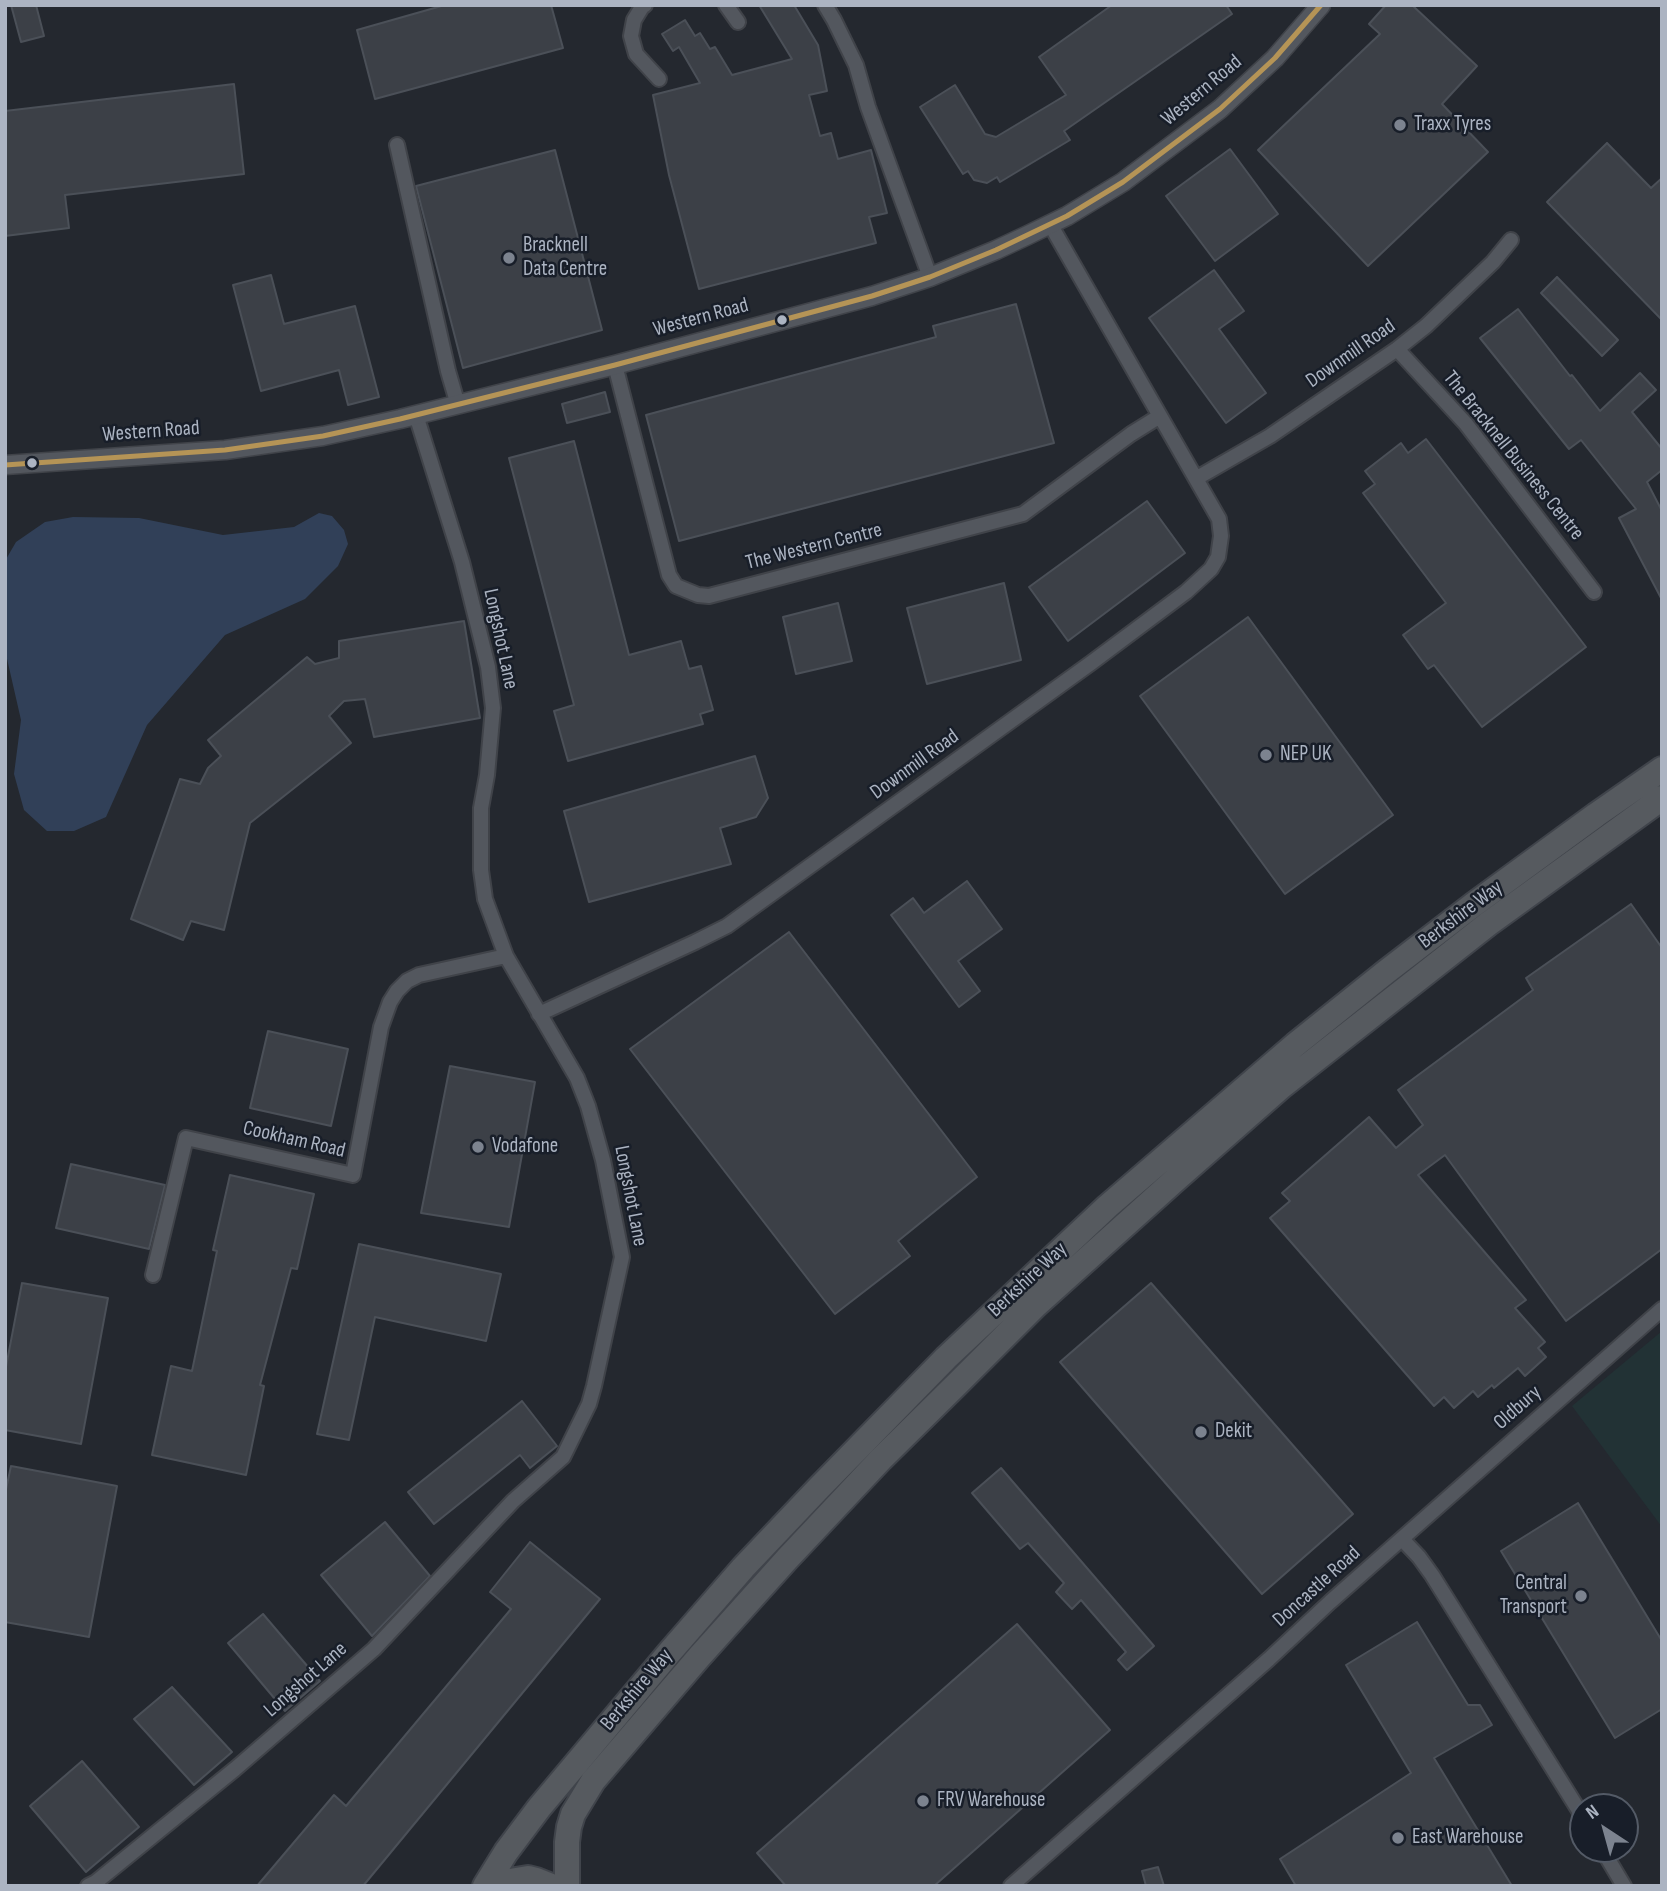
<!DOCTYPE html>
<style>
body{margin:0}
#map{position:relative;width:1667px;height:1891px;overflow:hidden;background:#24282f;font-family:"Sofia Sans Condensed",sans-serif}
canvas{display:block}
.frame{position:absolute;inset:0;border:7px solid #acb4c2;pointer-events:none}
.north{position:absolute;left:1569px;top:1793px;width:70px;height:70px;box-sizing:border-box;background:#181e29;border:2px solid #535a66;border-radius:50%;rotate:324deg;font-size:19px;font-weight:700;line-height:28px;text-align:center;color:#acb4c2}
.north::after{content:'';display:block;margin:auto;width:24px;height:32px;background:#7c838f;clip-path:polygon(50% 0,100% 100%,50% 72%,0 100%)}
</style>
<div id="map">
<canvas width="1667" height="1891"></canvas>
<div class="frame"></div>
<div class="north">N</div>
</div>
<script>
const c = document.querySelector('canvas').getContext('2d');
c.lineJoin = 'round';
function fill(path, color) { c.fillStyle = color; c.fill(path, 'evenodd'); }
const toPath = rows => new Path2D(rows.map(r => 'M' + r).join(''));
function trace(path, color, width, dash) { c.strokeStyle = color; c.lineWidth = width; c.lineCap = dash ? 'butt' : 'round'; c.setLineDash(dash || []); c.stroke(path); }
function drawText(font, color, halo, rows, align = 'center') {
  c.font = font + ' "Sofia Sans Condensed",sans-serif'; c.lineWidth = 5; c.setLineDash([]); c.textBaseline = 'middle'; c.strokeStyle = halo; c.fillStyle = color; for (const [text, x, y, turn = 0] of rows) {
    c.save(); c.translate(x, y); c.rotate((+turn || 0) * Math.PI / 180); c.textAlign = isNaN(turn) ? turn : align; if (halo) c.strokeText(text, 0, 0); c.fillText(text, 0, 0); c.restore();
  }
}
fill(toPath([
 [1662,1331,1662,1527,1572,1406]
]), '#223235');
fill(toPath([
 [319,513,332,516,344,530,348,544,338,566,305,599,225,635,147,725,106,817,74,831,47,831,24,810,14,774,21,720,5,650,5,561,16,542,45,522,73,517,139,518,223,535,294,527]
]), '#314058');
const building = toPath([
 [11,5,36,5,44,36,21,42,11,5],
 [445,5,551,5,563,48,375,99,357,30,445,5],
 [759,5,794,5,818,45,827,91,809,95,820,136,831,133,838,159,871,150,887,213,869,217,876,243,699,289,669,175,653,95,700,83,679,47,673,51,662,34,685,20,695,36,700,33,710,49,715,47,732,75,792,59,759,5],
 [1112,5,1226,5,1232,14,1064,131,1070,140,1000,182,997,177,987,183,974,180,968,171,963,174,920,107,955,85,985,134,996,137,1066,95,1039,57,1112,5],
 [1386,5,1412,5,1477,66,1442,104,1488,152,1368,266,1258,150,1380,34,1369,24,1386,5],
 [234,84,244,174,65,195,69,228,5,236,5,111,234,84],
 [1607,143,1651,188,1662,178,1662,320,1547,202,1607,143],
 [1230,149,1278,214,1215,261,1166,196,1230,149],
 [555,150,602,330,463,368,416,186,555,150],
 [1214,270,1244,311,1219,329,1266,393,1226,423,1149,318,1214,270],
 [271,275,284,324,355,306,379,397,348,405,339,370,261,391,233,285,271,275],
 [1557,277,1618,340,1602,356,1541,293,1557,277],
 [1016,304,1054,443,679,541,646,415,936,337,933,326,1016,304],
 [1518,309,1570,376,1572,375,1600,411,1640,373,1656,390,1632,412,1662,449,1662,470,1647,482,1662,511,1662,600,1619,518,1636,509,1581,440,1569,449,1480,338,1518,309],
 [605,392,610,412,567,423,562,404,605,392],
 [1426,439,1586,647,1482,727,1434,665,1428,669,1403,635,1446,603,1363,493,1375,484,1365,471,1401,443,1408,453,1426,439],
 [574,441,629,655,681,641,689,669,701,666,713,710,700,714,703,724,568,761,554,711,574,705,509,458,574,441],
 [1147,501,1185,553,1068,641,1029,587,1147,501],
 [1004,583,1021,660,927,684,907,608,1004,583],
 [838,603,852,661,796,674,783,617,838,603],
 [1248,617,1393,815,1285,894,1140,696,1248,617],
 [464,621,480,718,374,737,365,699,344,701,329,716,351,743,250,823,224,930,191,921,183,940,131,919,180,779,200,784,208,768,221,756,208,740,307,657,315,664,339,658,339,641,464,621],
 [755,756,768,798,756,817,720,828,731,864,589,902,564,811,755,756],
 [967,881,1002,929,958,961,980,991,959,1007,891,915,913,898,924,913,967,881],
 [1631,904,1662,948,1662,1249,1566,1321,1445,1155,1418,1175,1526,1300,1515,1308,1545,1342,1538,1348,1546,1357,1525,1376,1518,1368,1494,1388,1492,1385,1478,1397,1473,1391,1454,1408,1444,1397,1434,1406,1270,1218,1290,1201,1282,1193,1369,1117,1396,1148,1423,1125,1398,1090,1533,990,1526,978,1631,904],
 [789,932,977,1177,898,1241,910,1256,835,1314,630,1049,789,932],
 [268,1031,348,1049,331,1126,250,1108,268,1031],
 [450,1066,535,1082,509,1227,421,1213,450,1066],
 [71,1164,165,1185,149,1249,56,1228,71,1164],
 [230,1175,314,1194,297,1269,291,1268,260,1385,264,1386,246,1475,152,1455,171,1366,192,1371,217,1251,213,1250,230,1175],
 [359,1244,501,1274,486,1341,375,1317,349,1440,317,1434,359,1244],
 [22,1283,108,1298,81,1444,5,1430,5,1372,22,1283],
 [1151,1283,1353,1514,1262,1594,1060,1362,1151,1283],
 [522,1401,557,1446,530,1468,520,1455,434,1524,408,1492,522,1401],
 [11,1466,117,1486,89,1637,5,1622,5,1494,11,1466],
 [1001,1468,1154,1646,1127,1670,1118,1660,1126,1652,1081,1600,1072,1609,1056,1592,1064,1583,1028,1543,1020,1549,972,1493,1001,1468],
 [1578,1503,1662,1641,1662,1709,1615,1738,1501,1551,1578,1503],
 [385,1522,430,1576,372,1636,321,1575,385,1522],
 [530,1542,600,1599,363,1886,257,1886,334,1795,346,1806,511,1609,490,1592,530,1542],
 [263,1614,320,1681,285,1711,228,1643,263,1614],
 [1417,1622,1468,1705,1480,1705,1492,1725,1434,1758,1512,1886,1296,1886,1280,1859,1411,1773,1346,1665,1417,1622],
 [1017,1624,1110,1730,934,1886,786,1886,757,1853,1017,1624],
 [172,1687,232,1752,194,1785,134,1719,172,1687],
 [82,1761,139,1827,86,1872,30,1806,82,1761],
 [1158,1867,1164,1886,1146,1886,1142,1871,1158,1867]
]);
fill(building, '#3c4047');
trace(building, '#4b5058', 2);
const minor = toPath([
 [645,5,642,7,634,20,631,36,636,54,659,79],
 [726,5,738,22],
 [825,5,834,20,856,65,868,107,930,277],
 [397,145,448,371,458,405],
 [1397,349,1466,424,1594,592],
 [615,365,669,575,676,586,698,595,709,596,1023,514,1131,434,1160,416],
 [1197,478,1270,436,1397,349,1426,326,1493,262,1511,240],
 [539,1014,695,942,727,926,1091,663,1186,592,1211,569,1218,557,1221,536,1219,519,1050,224],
 [153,1275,186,1138,353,1175,381,1027,390,1002,397,991,407,981,419,975,506,956],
 [1402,1539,1419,1557,1432,1575,1583,1817],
 [1602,1849,1624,1886],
 [88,1886,96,1882,235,1769,374,1649,513,1501,563,1457,589,1404,594,1386,622,1257,603,1160,588,1106,577,1078,506,956,485,899,481,870,481,808,487,775,493,708,488,667,462,562,416,415],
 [1011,1886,1269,1659,1330,1602,1662,1309]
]);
const tertiary = toPath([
 [5,465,225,450,323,436,400,419,615,365,872,296,930,277,996,250,1028,235,1067,216,1123,182,1220,109,1275,58,1321,5]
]);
const trunk = toPath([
 [485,1886,506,1852,539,1808,669,1653,743,1568,817,1490,946,1358,1108,1206,1295,1045,1386,972,1473,905,1596,815,1662,769],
 [497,1886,510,1881,528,1878,536,1880,551,1886],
 [567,1886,567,1842,569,1827,573,1814,593,1781,699,1657,787,1559,881,1459,957,1384,1036,1305,1175,1180,1282,1086,1488,924,1662,798]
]);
trace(minor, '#404349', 18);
trace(tertiary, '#404349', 21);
trace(trunk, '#40444b', 28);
trace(minor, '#53575e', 14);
trace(tertiary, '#53575e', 18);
trace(trunk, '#565a5f', 24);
trace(toPath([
 [5,465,225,450,323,436,400,419,615,365,872,296,930,277,996,250,1067,216,1123,182,1220,109,1275,58,1321,5]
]), '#b59456', 5);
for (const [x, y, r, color] of [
 [1400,125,7,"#7c838f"],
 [509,258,7,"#7c838f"],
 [782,320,6,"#acb4c2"],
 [32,463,6,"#acb4c2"],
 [1266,755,7,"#7c838f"],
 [478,1147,7,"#7c838f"],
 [1201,1432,7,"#7c838f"],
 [1581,1596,7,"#7c838f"],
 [923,1801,7,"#7c838f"],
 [1398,1838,7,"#7c838f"]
]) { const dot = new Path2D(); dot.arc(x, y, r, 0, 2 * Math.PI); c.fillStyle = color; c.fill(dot); trace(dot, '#181e29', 2.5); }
drawText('21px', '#acb4c2', '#181e29', [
 ["Western Road",1202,91,-40],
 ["Western Road",701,318,-15],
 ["Downmill Road",1351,354,-35],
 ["Western Road",151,432,-4],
 ["The Bracknell Business Centre",1513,456,51],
 ["The Western Centre",814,547,-14],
 ["Longshot Lane",500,639,78],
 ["Downmill Road",915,765,-36],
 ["Berkshire Way",1461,915,-37],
 ["Cookham Road",294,1140,13],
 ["Longshot Lane",630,1196,79],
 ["Berkshire Way",1028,1280,-43],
 ["Oldbury",1518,1408,-41],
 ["Doncastle Road",1317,1587,-42],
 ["Longshot Lane",306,1680,-41],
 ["Berkshire Way",637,1690,-50]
]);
drawText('21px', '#acb4c2', '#181e29', [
 ["Traxx Tyres",1414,125],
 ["Bracknell",523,246],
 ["Data Centre",523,270],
 ["NEP UK",1280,755],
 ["Vodafone",492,1147],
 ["Dekit",1215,1432],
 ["Central",1567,1584,"right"],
 ["Transport",1567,1608,"right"],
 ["FRV Warehouse",937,1801],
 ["East Warehouse",1412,1838]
], 'left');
</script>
